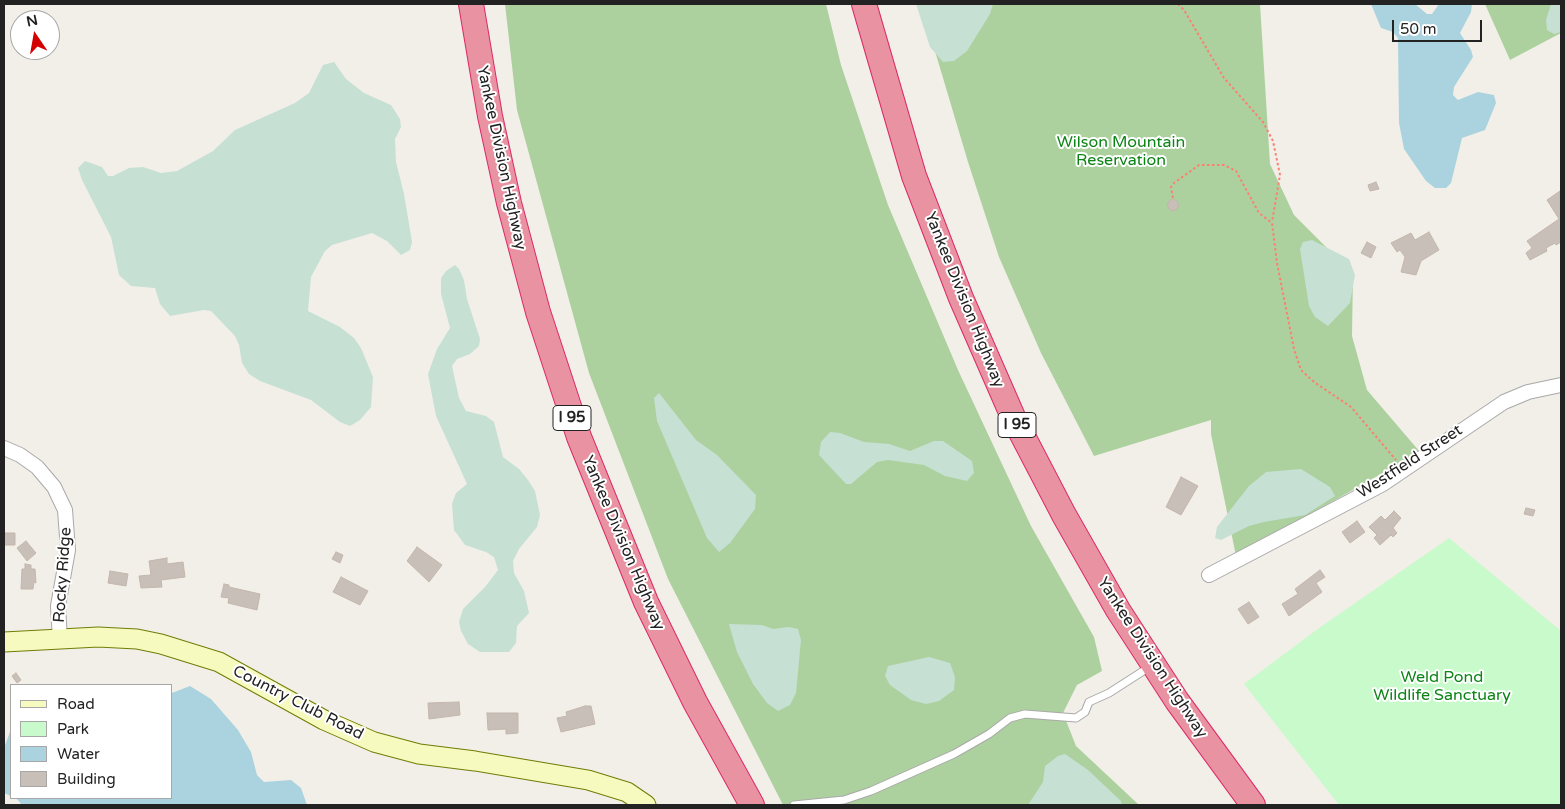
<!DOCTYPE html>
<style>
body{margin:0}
#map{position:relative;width:1565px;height:809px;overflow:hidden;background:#f2efe9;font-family:"Varela Round",sans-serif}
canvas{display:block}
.frame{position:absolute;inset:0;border:5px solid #222;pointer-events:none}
.legend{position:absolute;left:10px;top:684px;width:162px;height:115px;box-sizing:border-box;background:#fff;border:1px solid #a7a7a7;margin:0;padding:6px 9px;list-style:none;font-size:15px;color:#222}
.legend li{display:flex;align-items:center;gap:10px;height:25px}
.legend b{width:25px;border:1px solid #a7a7a7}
.north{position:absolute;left:10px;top:10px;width:50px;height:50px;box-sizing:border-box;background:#fff;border:1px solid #a7a7a7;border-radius:50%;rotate:348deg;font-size:14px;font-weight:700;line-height:20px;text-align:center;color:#222}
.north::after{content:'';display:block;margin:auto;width:18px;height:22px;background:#d40000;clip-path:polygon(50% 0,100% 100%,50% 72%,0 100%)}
.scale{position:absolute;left:1392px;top:20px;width:90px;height:22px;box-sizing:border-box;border:2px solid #222;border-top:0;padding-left:6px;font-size:15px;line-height:18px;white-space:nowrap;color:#222;-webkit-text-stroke:4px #fff;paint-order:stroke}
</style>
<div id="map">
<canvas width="1565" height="809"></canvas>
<div class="frame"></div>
<ul class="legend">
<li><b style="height:6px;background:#f7fabf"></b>Road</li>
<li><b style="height:14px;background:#c8facc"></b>Park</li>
<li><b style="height:14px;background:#aad3df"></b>Water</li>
<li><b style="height:14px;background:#c7bfb8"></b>Building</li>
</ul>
<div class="north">N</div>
<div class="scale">50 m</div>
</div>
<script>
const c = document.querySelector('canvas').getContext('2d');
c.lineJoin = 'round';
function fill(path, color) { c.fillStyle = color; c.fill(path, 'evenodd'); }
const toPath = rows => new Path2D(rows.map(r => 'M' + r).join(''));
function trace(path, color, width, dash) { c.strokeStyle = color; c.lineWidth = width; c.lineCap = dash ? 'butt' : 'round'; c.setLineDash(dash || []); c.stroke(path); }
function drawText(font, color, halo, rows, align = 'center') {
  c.font = font + ' "Varela Round",sans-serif'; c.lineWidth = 4; c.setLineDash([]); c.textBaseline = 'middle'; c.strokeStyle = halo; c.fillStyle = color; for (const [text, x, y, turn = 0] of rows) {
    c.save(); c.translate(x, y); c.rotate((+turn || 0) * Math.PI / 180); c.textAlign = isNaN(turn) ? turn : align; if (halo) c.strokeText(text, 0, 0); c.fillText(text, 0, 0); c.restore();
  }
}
fill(toPath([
 [505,4,826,4,841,65,888,205,958,370,1031,526,1094,637,1102,671,1077,685,1063,713,1076,746,1138,804,1146,805,783,805,668,579,589,373,517,110],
 [921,4,1260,4,1270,164,1294,215,1353,274,1352,336,1367,390,1420,452,1236,556,1211,434,1211,420,1094,456,1041,353,999,257,968,162],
 [1485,4,1561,4,1561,33,1510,60]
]), '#add19e');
fill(toPath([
 [916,4,993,4,990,14,967,51,954,61,943,62,930,47],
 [1551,4,1561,4,1561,32,1554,34,1547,30,1546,20],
 [334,62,346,79,364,93,391,105,400,119,401,127,395,139,396,162,404,194,412,242,410,250,401,255,387,241,372,233,332,245,325,251,311,277,308,311,340,327,354,338,361,348,373,377,371,407,360,420,350,426,340,422,311,400,260,381,249,374,242,363,239,345,235,336,211,311,204,310,170,316,160,304,155,288,131,286,119,275,111,237,82,180,78,168,85,161,102,167,108,176,113,176,129,168,143,167,161,173,177,171,213,151,235,130,295,103,309,93,323,65],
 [1312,240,1349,259,1355,275,1350,303,1328,326,1315,317,1309,306,1300,249,1303,242],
 [455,265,459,269,464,280,467,299,480,339,479,346,470,354,457,359,452,366,459,398,466,411,486,416,494,422,503,457,519,469,528,480,535,491,540,515,537,527,519,549,513,561,514,573,524,591,529,613,517,626,516,643,509,652,480,652,468,644,461,631,459,622,463,609,485,587,498,570,494,557,486,552,465,545,454,530,452,504,456,493,467,484,436,416,428,374,437,349,450,328,441,294,441,278,446,271],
 [659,393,696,440,717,455,756,495,755,509,730,543,719,552,707,538,657,421,654,398],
 [830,432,840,433,864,442,889,444,910,451,934,441,943,441,972,461,974,473,967,481,945,476,924,465,888,460,877,462,851,484,846,484,819,455,821,442],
 [1301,469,1330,487,1335,496,1305,515,1264,522,1249,526,1221,540,1215,538,1217,527,1249,486,1266,472],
 [729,624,762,625,773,629,789,627,798,629,801,640,796,693,790,705,778,711,767,703,753,684,737,652],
 [929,657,950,663,955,677,954,690,939,701,926,704,911,700,890,685,885,676,888,666],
 [1065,754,1088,770,1121,801,1122,805,1028,805,1043,782,1045,766,1058,756]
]), '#c6e0d4');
fill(toPath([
 [1449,538,1561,631,1561,805,1339,805,1244,684,1319,628]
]), '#c8facc');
fill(toPath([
 [1371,4,1415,4,1427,14,1432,14,1439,4,1472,4,1471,12,1460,33,1471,50,1473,57,1454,87,1453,95,1458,100,1478,92,1494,95,1496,103,1485,130,1462,138,1451,183,1446,188,1435,188,1426,181,1404,149,1399,123,1398,38,1393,32,1381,28],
 [190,686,211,699,238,730,251,752,257,775,264,782,291,780,301,788,307,805,22,805,16,798,171,798,171,696,172,693],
 [11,729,11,796,4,793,4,748]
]), '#aad3df');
const building = toPath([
 [1376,182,1379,189,1370,191,1368,185,1376,182],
 [1560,191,1561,242,1556,245,1555,243,1546,248,1547,251,1530,260,1526,253,1532,248,1527,241,1559,219,1547,200,1560,191],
 '1167.5 205a5.5 5.5 0 1 1 11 0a5.5 5.5 0 1 1-11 0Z',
 [1429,232,1439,250,1421,261,1416,275,1401,272,1405,257,1400,250,1397,252,1391,243,1411,233,1415,240,1429,232],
 [1367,242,1376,247,1371,258,1361,253,1367,242],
 [1181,477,1198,486,1181,515,1166,507,1181,477],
 [1526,508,1535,510,1533,516,1524,514,1526,508],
 [1394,511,1401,518,1393,528,1397,533,1393,537,1391,535,1380,545,1374,538,1377,535,1369,527,1381,516,1385,520,1394,511],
 [1357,521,1365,532,1350,543,1342,532,1357,521],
 [4,533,15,533,15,545,4,545,4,533],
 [26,541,36,553,27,561,17,548,26,541],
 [417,547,442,565,429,582,407,561,417,547],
 [336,552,343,555,340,563,332,559,336,552],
 [167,558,167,564,183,562,185,577,161,580,162,587,141,588,139,576,151,575,149,561,167,558],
 [25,564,31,565,31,569,35,569,36,583,34,582,33,589,21,589,22,569,25,569,25,564],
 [1320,570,1325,577,1316,583,1322,592,1289,616,1282,604,1298,594,1295,589,1320,570],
 [110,571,128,574,126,586,108,583,110,571],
 [341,577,368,591,360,605,333,592,341,577],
 [224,584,229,585,229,587,260,594,257,610,228,603,229,598,221,597,224,584],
 [1249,602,1259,617,1248,624,1238,609,1249,602],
 [16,673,21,680,17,683,12,676,16,673],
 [459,702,460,715,429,719,428,703,459,702],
 [585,706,591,706,595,724,561,732,557,718,567,716,566,712,585,706],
 [487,713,518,713,518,733,506,734,506,729,488,730,487,713]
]);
fill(building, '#c7bfb8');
trace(building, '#c4b6ab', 1);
const lane = toPath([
 [794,805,844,800,871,791,954,754,989,734,1010,718,1025,714,1076,718,1085,712,1089,702,1109,693,1151,666]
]);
const street = toPath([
 [4,448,20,455,37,467,54,487,65,510,68,550,58,606,60,640],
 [1209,575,1383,484,1504,402,1528,392,1561,385]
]);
const secondary = toPath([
 [4,642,98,637,137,639,161,644,219,662,324,720,374,742,419,754,475,761,588,780,627,792,646,805]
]);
const highway = toPath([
 [471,4,490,116,509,203,538,312,579,437,646,602,695,702,752,805],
 [864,4,914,176,961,298,1013,417,1064,515,1118,610,1177,701,1253,805]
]);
trace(lane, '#a9a9a9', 9);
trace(street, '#a9a9a9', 16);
trace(secondary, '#707d05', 21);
trace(highway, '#dc2a67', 26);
trace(toPath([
 [1178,4,1184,10,1224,78,1263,122,1273,141,1280,175,1272,222],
 [1173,198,1171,187,1174,183,1199,165,1224,165,1236,171,1259,213,1272,223,1277,263,1294,349,1301,370,1314,382,1351,407,1396,460]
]), '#fa8072', 2, [2.5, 2.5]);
trace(lane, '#fff', 7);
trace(street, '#fff', 14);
trace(secondary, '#f7fabf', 19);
trace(highway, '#e892a2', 24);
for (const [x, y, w] of [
 [572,418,38],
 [1017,425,38]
]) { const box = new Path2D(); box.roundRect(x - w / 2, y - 12.5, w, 25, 4); c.fillStyle = '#fff'; c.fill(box); trace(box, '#222', 1); }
drawText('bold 15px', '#222', null, [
 ["I 95",572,418],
 ["I 95",1017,425]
]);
drawText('16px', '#0c8416', '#fff', [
 ["Wilson Mountain",1121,143],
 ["Reservation",1121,161],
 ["Weld Pond",1442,678],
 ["Wildlife Sanctuary",1442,696]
]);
drawText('16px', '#222', '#fff', [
 ["Yankee Division Highway",501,158,78],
 ["Yankee Division Highway",964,300,68],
 ["Westfield Street",1410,462,-33],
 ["Yankee Division Highway",623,543,67],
 ["Rocky Ridge",63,575,-86],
 ["Yankee Division Highway",1152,658,57],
 ["Country Club Road",298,703,27]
]);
</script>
